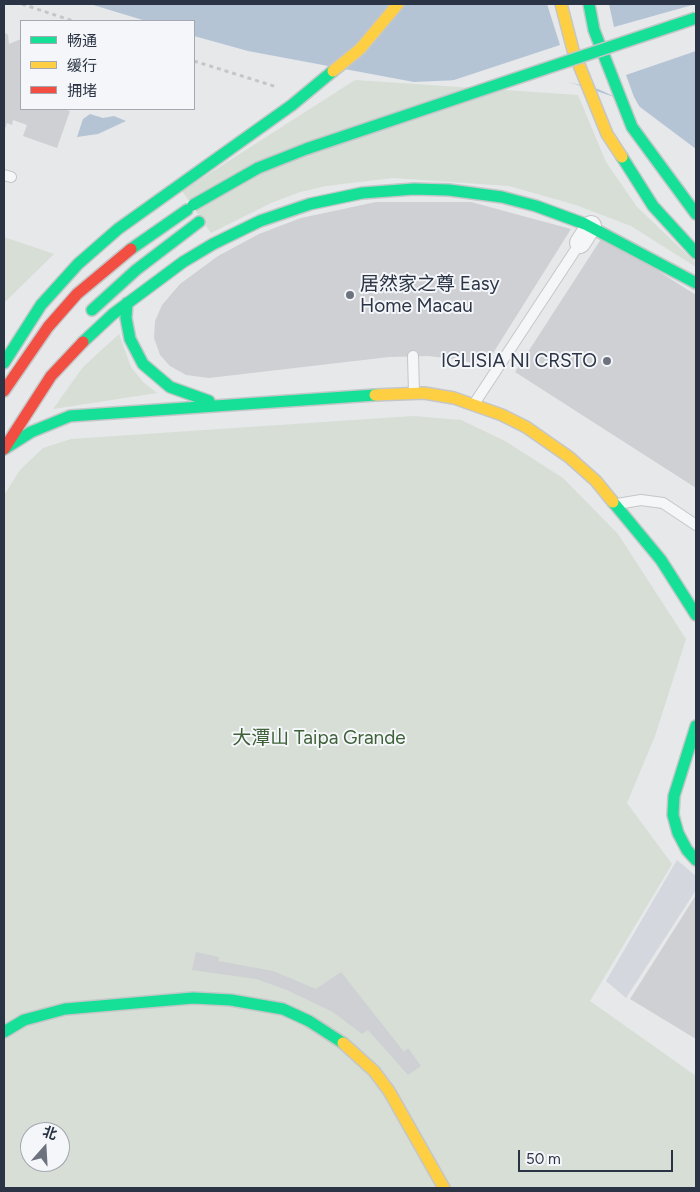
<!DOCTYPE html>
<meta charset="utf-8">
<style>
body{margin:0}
#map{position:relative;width:700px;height:1192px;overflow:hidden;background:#e6e8ea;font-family:Figtree,"Noto Sans SC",sans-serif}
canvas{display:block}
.frame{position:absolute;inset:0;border:5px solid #2b3445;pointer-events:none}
.legend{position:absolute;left:20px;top:20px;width:175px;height:90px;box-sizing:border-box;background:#f4f6f9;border:1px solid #a4a8b1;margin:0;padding:6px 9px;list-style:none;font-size:15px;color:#2b3445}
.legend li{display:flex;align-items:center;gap:10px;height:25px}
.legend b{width:25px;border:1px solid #a4a8b1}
.north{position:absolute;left:20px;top:1122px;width:50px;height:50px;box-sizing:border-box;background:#f4f6f9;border:1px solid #a4a8b1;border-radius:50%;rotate:19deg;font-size:14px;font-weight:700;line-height:20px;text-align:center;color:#2b3445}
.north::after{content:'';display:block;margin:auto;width:18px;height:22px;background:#6c737f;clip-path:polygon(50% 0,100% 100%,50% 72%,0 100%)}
.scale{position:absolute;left:518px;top:1150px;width:155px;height:22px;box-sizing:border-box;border:2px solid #2b3445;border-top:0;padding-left:6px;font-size:15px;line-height:18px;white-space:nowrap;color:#2b3445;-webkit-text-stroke:4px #f4f6f9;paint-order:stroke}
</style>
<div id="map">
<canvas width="700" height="1192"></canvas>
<div class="frame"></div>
<ul class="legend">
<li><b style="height:6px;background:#16e098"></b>畅通</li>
<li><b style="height:6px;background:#ffcf43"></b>缓行</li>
<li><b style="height:6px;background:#f24e42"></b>拥堵</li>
</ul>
<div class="north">北</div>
<div class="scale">50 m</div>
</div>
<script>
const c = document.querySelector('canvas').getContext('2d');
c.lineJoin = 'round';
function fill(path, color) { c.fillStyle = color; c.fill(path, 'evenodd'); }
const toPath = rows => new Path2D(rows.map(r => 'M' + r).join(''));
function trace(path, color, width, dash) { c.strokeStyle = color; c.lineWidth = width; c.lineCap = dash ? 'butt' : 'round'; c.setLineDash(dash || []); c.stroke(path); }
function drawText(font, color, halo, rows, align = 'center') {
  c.font = font + ' Figtree,"Noto Sans SC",sans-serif'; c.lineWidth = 4; c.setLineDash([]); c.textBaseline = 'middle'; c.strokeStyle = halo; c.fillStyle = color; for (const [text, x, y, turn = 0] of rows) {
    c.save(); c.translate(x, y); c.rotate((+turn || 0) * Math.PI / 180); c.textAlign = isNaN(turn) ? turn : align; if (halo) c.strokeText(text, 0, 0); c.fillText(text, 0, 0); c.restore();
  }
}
fill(toPath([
 [677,860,696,876,696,890,626,998,606,981]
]), '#d4d7dd');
fill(toPath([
 [355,80,578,95,606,162,637,207,696,263,696,267,631,226,576,205,509,186,393,178,326,186,300,192,271,203,211,233,182,191],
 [4,237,54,254,4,303],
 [119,334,131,367,143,382,157,393,53,409,83,367],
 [413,416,461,420,505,441,563,478,618,534,686,639,655,736,627,803,672,864,590,1001,696,1076,696,1188,4,1188,4,495,20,470,43,448,71,439],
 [30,1132,60,1132,60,1162,30,1162]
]), '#d6ded6');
fill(toPath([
 [90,4,696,4,696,149,636,104,550,76,414,82,248,51,194,36,194,21,146,21],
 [90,114,103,118,114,116,126,121,98,134,77,137,83,119]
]), '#b4c4d5');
fill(toPath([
 [547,4,609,4,614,27,696,4,696,51,626,75,634,97,643,113,635,106,598,89,550,78,448,82,560,45]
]), '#e6e8ea');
fill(toPath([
 [4,32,8,35,9,44,21,39,21,109,64,109,70,111,57,148,23,136,27,125,13,120,12,125,7,123,4,132],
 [376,202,471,202,571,229,485,366,455,359,428,356,389,357,209,378,186,375,170,366,160,355,154,338,155,321,162,305,180,284,218,256,259,234,301,218],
 [603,236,696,295,696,488,515,372],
 [696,895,696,1039,630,999],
 [196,952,219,957,218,961,273,971,316,989,341,972,404,1052,408,1048,421,1066,408,1075,368,1030,362,1034,333,1012,287,990,256,979,192,970]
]), '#ced0d3');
const lane = toPath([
 [4,175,11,177],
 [413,356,414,392],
 [474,404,580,243],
 [617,504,641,500,663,503,696,525]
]);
const street = toPath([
 [580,243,591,226]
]);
const fast = toPath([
 [589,4,594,30,632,127,696,214],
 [622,157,653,206,696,253],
 [131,249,187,210],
 [127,303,126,318,130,339,143,364,170,387,209,401],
 [92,310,136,270,199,222],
 [83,342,113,314,183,262,213,244,260,221,310,204,362,193,414,189,449,190,502,197,536,206,585,224,696,283],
 [4,363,41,305,78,264,118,229,292,105,333,71],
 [4,449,31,432,70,416,375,395],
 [613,502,661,560,696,615],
 [696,726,674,796,673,815,678,833,687,850,696,860],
 [4,1032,24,1020,65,1009,193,998,231,1000,283,1009,309,1021,343,1043]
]);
const slow = toPath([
 [561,4,573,50,607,134,622,157],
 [333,71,360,49,398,4],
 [375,395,424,393,454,398,502,415,526,427,569,457,596,481,613,502],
 [343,1043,374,1071,389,1091,444,1188]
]);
const jam = toPath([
 [4,391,48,327,77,294,131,249],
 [4,449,51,376,83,342]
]);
trace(lane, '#c4c6c8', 12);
trace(street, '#c4c6c8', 22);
trace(fast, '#c4c6c8', 14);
trace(slow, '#c4c6c8', 14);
trace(jam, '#c4c6c8', 14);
trace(toPath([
 [22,4,73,21],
 [194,61,277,87]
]), '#c5c6ca', 3, [4, 4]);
trace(lane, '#f5f6f7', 10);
trace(street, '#f5f6f7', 20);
trace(fast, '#16e098', 11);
trace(slow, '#ffcf43', 11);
trace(jam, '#f24e42', 11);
const fastBridge = toPath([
 [193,205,258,168,306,149,696,18]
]);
trace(fastBridge, '#c2c5c8', 14, []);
trace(fastBridge, '#16e098', 11);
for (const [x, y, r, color] of [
 [350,295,5,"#6c737f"],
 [607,361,5,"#6c737f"]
]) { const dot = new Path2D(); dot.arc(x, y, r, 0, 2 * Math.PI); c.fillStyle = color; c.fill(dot); trace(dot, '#f4f6f9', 2); }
drawText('19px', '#2b3445', '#f4f6f9', [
 ["居然家之尊 Easy",360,284],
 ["Home Macau",360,306],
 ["IGLISIA NI CRSTO",597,361,"right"]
], 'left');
drawText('19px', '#3f6138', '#f4f6f9', [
 ["大潭山 Taipa Grande",319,738]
]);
</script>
